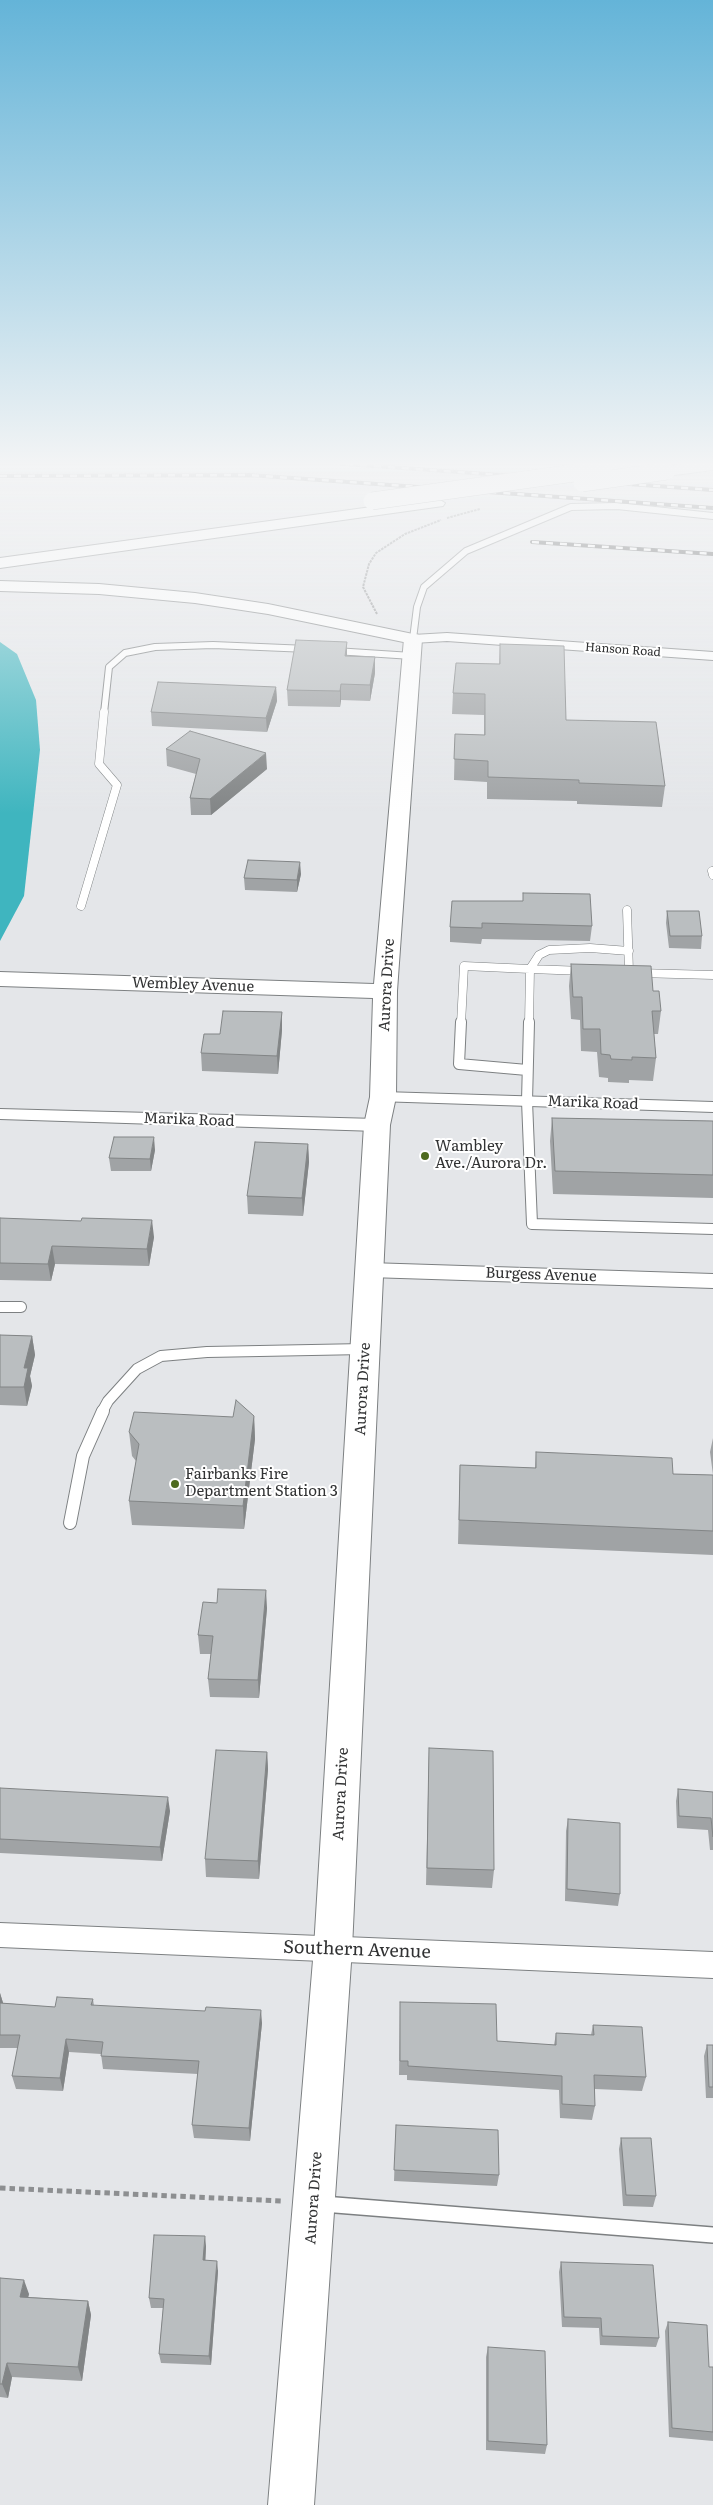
<!DOCTYPE html>
<style>
body{margin:0}
canvas{display:block;background:#e4e6e9}
</style>
<canvas width="713" height="2505"></canvas>
<script>
const c = document.querySelector('canvas').getContext('2d');
c.lineJoin = 'round';
function fill(path, color) { c.fillStyle = color; c.fill(path, 'evenodd'); }
const toPath = rows => new Path2D(rows.map(r => 'M' + r).join(''));
function trace(path, color, width, dash) { c.strokeStyle = color; c.lineWidth = width; c.lineCap = dash ? 'butt' : 'round'; c.setLineDash(dash || []); c.stroke(path); }
function drawText(font, color, halo, rows, align = 'center') {
  c.font = font + ' Literata,serif'; c.lineWidth = 4; c.setLineDash([]); c.textBaseline = 'middle'; c.strokeStyle = halo; c.fillStyle = color; for (const [text, x, y, turn = 0] of rows) {
    c.save(); c.translate(x, y); c.rotate((+turn || 0) * Math.PI / 180); c.textAlign = isNaN(turn) ? turn : align; if (halo) c.strokeText(text, 0, 0); c.fillText(text, 0, 0); c.restore();
  }
}
fill(toPath([
 [0,642,17,654,36,700,40,750,24,896,0,941]
]), '#3fb5bf');
const laneFar4 = toPath([
 [413,639,417,607,424,587,466,551,571,507,617,506,713,516],
 [335,651,412,656],
 [104,713,109,667,125,653,155,647,213,645,308,649]
]);
const laneFar3 = toPath([
 [712,871,713,875],
 [81,906,117,785,99,764,104,712],
 [627,910,629,972],
 [638,973,713,975],
 [461,1024,464,966,530,969,539,955,549,950,590,948,629,951],
 [529,1024,530,969,584,971]
]);
const laneFar2 = toPath([
 [461,1022,459,1064,527,1070],
 [529,1022,527,1101,532,1224,713,1229],
 [0,1307,21,1307],
 [102,1412,108,1401,137,1369,161,1356,207,1352,364,1349]
]);
const laneFar1 = toPath([
 [70,1523,83,1456,103,1411]
]);
const lane = toPath([
 [323,2204,713,2235]
]);
const street = toPath([
 [447,633,713,652,713,660,447,641,413,643,407,639,413,635,447,633],
 [383,1092,713,1102,713,1112,377,1101,374,1097,377,1093,383,1092],
 [0,1109,377,1119,383,1121,386,1125,383,1129,377,1131,0,1119,0,1109],
 [369,1263,713,1274,713,1288,369,1277,362,1275,360,1270,362,1265,369,1263],
 [0,1923,713,1952,713,1978,0,1947,0,1923]
]);
const secondary = toPath([
 [413,634,419,635,422,639,397,991,396,1097,390,1125,352,1948,314,2505,268,2505,314,1948,364,1125,370,1097,373,998,0,986,0,972,374,984,404,639,407,635,413,634]
]);
const highway = toPath([
 [610,463,651,463,644,468,603,474,595,469,598,466,610,463],
 [690,463,713,463,713,470,667,476,659,471,662,468,690,463],
 [437,498,445,503,443,506,0,568,0,558,437,498],
 [0,581,99,584,195,593,268,604,413,634,419,635,422,639,419,643,413,644,268,614,195,603,99,594,0,591,0,581]
]);
trace(laneFar4, '#7d8082', 8);
trace(laneFar3, '#7d8082', 9);
trace(laneFar2, '#7d8082', 12);
trace(laneFar1, '#7d8082', 14);
trace(lane, '#7d8082', 18);
trace(street, '#7d8082', 2);
trace(secondary, '#7d8082', 2);
trace(highway, '#7d8082', 2);
trace(toPath([
 [447,518,480,509],
 [377,614,363,587,369,564,376,553,405,534,441,520]
]), '#8d8f91', 2, [2.5, 1]);
trace(toPath([
 [0,2188,281,2201]
]), '#8d8f91', 5, [5.5, 4]);
trace(laneFar4, '#fff', 6);
trace(laneFar3, '#fff', 8);
trace(laneFar2, '#fff', 10);
trace(laneFar1, '#fff', 12);
trace(lane, '#fff', 15);
fill(street, '#fff');
fill(secondary, '#fff');
fill(highway, '#fff');
const rail = toPath([
 [332,463,713,490],
 [0,476,250,475,713,508],
 [532,542,713,554]
]);
trace(rail, '#4a4c4d', 4);
trace(rail, '#fff', 2.5, [7]);
const highwayBridge = toPath([
 [582,483,667,471],
 [372,501,603,469]
]);
trace(highwayBridge, '#7d8082', 18, []);
trace(highwayBridge, '#fff', 17);
fill(toPath([
 [347,642,347,656,375,657,375,673,370,701,341,700,340,707,288,706,287,690],
 [500,644,566,720,665,786,662,807,577,804,577,801,487,799,487,782,454,780,455,734,484,735,484,715,452,714,453,693,499,664],
 [276,687,277,701,267,732,152,726,151,712],
 [166,749,267,769,211,815,191,815,190,798,196,774,167,766],
 [301,874,297,892,245,890,244,878],
 [523,893,592,926,590,941,482,939,481,944,450,942,450,927,523,901],
 [667,911,702,936,701,949,669,948,666,923],
 [571,964,653,991,661,1011,658,1034,654,1034,656,1058,653,1081,629,1080,629,1083,608,1082,608,1078,599,1077,597,1052,581,1051,580,1020,571,1019,569,986],
 [282,1012,282,1030,278,1074,202,1071,201,1053,220,1034],
 [552,1118,713,1121,713,1198,553,1194,550,1141],
 [308,1144,309,1162,303,1216,248,1214,247,1196],
 [155,1150,151,1171,111,1171,109,1158],
 [0,1218,154,1237,149,1266,55,1264,51,1281,0,1280],
 [0,1335,32,1336,35,1355,30,1376,32,1386,27,1406,0,1405],
 [254,1416,255,1439,244,1529,132,1525,129,1501,136,1461,132,1456,129,1432],
 [713,1438,713,1475,710,1452],
 [536,1452,673,1474,713,1475,713,1555,458,1544,460,1465,535,1468],
 [267,1608,259,1698,210,1697,208,1679,211,1654,200,1654,198,1635],
 [429,1748,494,1870,492,1888,426,1885],
 [267,1752,268,1769,259,1879,206,1877,205,1859],
 [0,1788,170,1811,162,1861,0,1853],
 [678,1789,713,1792,713,1850,710,1850,708,1830,677,1828,676,1801],
 [568,1819,620,1894,618,1906,565,1901,566,1831],
 [0,1993,3,2003,55,2007,93,1999,94,2006,262,2023,250,2141,194,2138,192,2125,198,2074,103,2069,101,2054,69,2052,63,2091,16,2089,12,2076,18,2048,0,2048],
 [400,2002,497,2041,554,2045,556,2033,591,2035,593,2025,646,2077,642,2091,595,2089,595,2106,592,2120,560,2118,559,2090,407,2080,407,2075,399,2075],
 [707,2045,713,2045,713,2098,706,2098,704,2056],
 [396,2125,499,2175,497,2186,394,2181],
 [621,2138,656,2196,653,2207,623,2206,619,2149],
 [206,2246,205,2260,218,2271,211,2365,161,2363,159,2354,163,2308,151,2308,149,2298],
 [561,2262,659,2338,656,2347,600,2345,599,2328,562,2327,559,2272],
 [0,2278,29,2294,28,2297,88,2301,91,2315,82,2381,12,2377,8,2398,0,2397],
 [668,2322,709,2367,713,2367,713,2441,669,2437,665,2331],
 [488,2347,547,2445,545,2454,486,2450,486,2357]
]), '#a0a3a5');
fill(toPath([
 [347,642,347,657,345,656],
 [375,657,375,673,370,701,370,685],
 [341,684,341,700,340,707,340,691],
 [276,687,277,701,267,732,266,718],
 [266,753,267,769,211,815,210,799],
 [300,862,301,874,297,892,297,880],
 [282,1012,282,1030,278,1074,277,1056],
 [154,1137,155,1150,151,1171,150,1159],
 [308,1144,309,1162,303,1216,302,1198],
 [152,1220,154,1237,149,1266,147,1249],
 [52,1246,55,1264,51,1281,48,1264],
 [32,1336,35,1355,30,1376,32,1386,27,1406,24,1387,24,1368],
 [254,1416,255,1439,244,1529,243,1506],
 [266,1590,267,1608,259,1698,258,1680],
 [267,1752,268,1769,259,1879,258,1861],
 [168,1797,170,1811,162,1861,160,1847],
 [0,1993,4,2006,0,2009],
 [261,2010,262,2023,250,2141,249,2128],
 [66,2039,69,2052,63,2091,60,2078],
 [205,2236,206,2246,205,2270,203,2260],
 [217,2261,218,2271,211,2365,209,2356],
 [24,2280,29,2294,25,2311,20,2297],
 [88,2301,91,2315,82,2381,78,2367],
 [7,2363,12,2377,8,2398,2,2384]
]), '#828586');
const building = toPath([
 [296,640,347,642,345,656,375,657,370,685,341,684,340,691,287,690,296,640],
 [500,644,564,646,566,720,656,722,665,786,579,783,579,780,488,777,488,761,454,759,455,734,485,735,485,694,453,693,456,663,500,664,500,644],
 [158,682,276,687,266,718,151,712,158,682],
 [190,731,266,753,210,799,190,798,200,759,166,749,190,731],
 [248,860,300,862,297,880,244,878,248,860],
 [523,893,590,894,592,926,482,923,482,928,450,927,452,901,523,901,523,893],
 [667,911,699,911,702,936,670,936,667,911],
 [571,964,651,966,653,991,659,991,661,1011,652,1011,656,1058,632,1057,632,1060,611,1059,610,1055,601,1054,600,1029,583,1029,582,997,573,997,571,964],
 [223,1011,282,1012,277,1056,201,1053,204,1034,220,1034,223,1011],
 [552,1118,713,1121,713,1175,555,1171,552,1118],
 [114,1137,154,1137,150,1159,109,1158,114,1137],
 [255,1142,308,1144,302,1198,247,1196,255,1142],
 [0,1218,81,1221,82,1218,152,1220,147,1249,52,1246,48,1264,0,1263,0,1218],
 [0,1335,32,1336,24,1368,28,1368,24,1387,0,1387,0,1335],
 [236,1400,254,1416,243,1506,129,1501,139,1444,129,1432,134,1412,233,1417,236,1400],
 [536,1452,672,1458,673,1474,713,1475,713,1531,459,1520,460,1465,536,1468,536,1452],
 [218,1589,266,1590,258,1680,208,1679,213,1636,198,1635,203,1602,217,1603,218,1589],
 [429,1748,493,1751,494,1870,427,1868,429,1748],
 [216,1750,267,1752,258,1861,205,1859,216,1750],
 [0,1788,168,1797,160,1847,0,1839,0,1788],
 [678,1789,713,1792,713,1837,711,1818,679,1816,678,1789],
 [568,1819,620,1823,620,1894,567,1889,568,1819],
 [57,1997,93,1999,91,2005,205,2011,206,2007,261,2010,249,2128,192,2125,199,2061,101,2056,103,2042,66,2039,60,2078,12,2076,20,2035,0,2035,0,2003,55,2007,57,1997],
 [400,2002,496,2004,497,2041,556,2045,556,2033,594,2035,593,2025,642,2027,646,2077,594,2075,595,2106,562,2104,562,2076,408,2066,408,2061,400,2061,400,2002],
 [707,2045,713,2045,713,2087,709,2087,707,2045],
 [396,2125,498,2130,499,2175,394,2170,396,2125],
 [621,2138,651,2138,656,2196,626,2195,621,2138],
 [154,2235,205,2236,203,2260,217,2261,209,2356,159,2354,164,2299,149,2298,154,2235],
 [561,2262,653,2265,659,2338,602,2336,601,2318,564,2317,561,2262],
 [0,2278,24,2280,20,2297,88,2301,78,2367,7,2363,2,2384,0,2384,0,2278],
 [668,2322,707,2325,709,2367,713,2367,713,2432,672,2428,668,2322],
 [488,2347,545,2351,547,2445,488,2441,488,2347]
]);
fill(building, '#babec0');
trace(building, '#828586', 1);
const sky = c.createLinearGradient(0, 0, 0, 814);
sky.addColorStop(0, '#64b4d8');
sky.addColorStop(0.57, '#f3f4f5');
sky.addColorStop(1, '#f3f4f500');
c.fillStyle = sky;
c.fillRect(0, 0, 713, 814);
for (const [x, y, r, color] of [
 [425,1156,5,"#4d6a1e"],
 [175,1484,5,"#4d6a1e"]
]) { const dot = new Path2D(); dot.arc(x, y, r, 0, 2 * Math.PI); c.fillStyle = color; c.fill(dot); trace(dot, '#fff', 2); }
drawText('12px', '#313233', '#fff', [
 ["Hanson Road",623,650,4]
]);
drawText('15px', '#313233', '#fff', [
 ["Wembley Avenue",193,985,2],
 ["Aurora Drive",387,985,-87],
 ["Marika Road",593,1103,2],
 ["Marika Road",189,1120,2],
 ["Burgess Avenue",541,1275,2],
 ["Aurora Drive",363,1389,-87],
 ["Aurora Drive",341,1794,-87],
 ["Aurora Drive",314,2198,-86]
]);
drawText('15px', '#313233', '#fff', [
 ["Wambley",435,1147],
 ["Ave./Aurora Dr.",435,1164],
 ["Fairbanks Fire",185,1475],
 ["Department Station 3",185,1492]
], 'left');
drawText('18px', '#313233', '#fff', [
 ["Southern Avenue",357,1950,2]
]);
</script>
